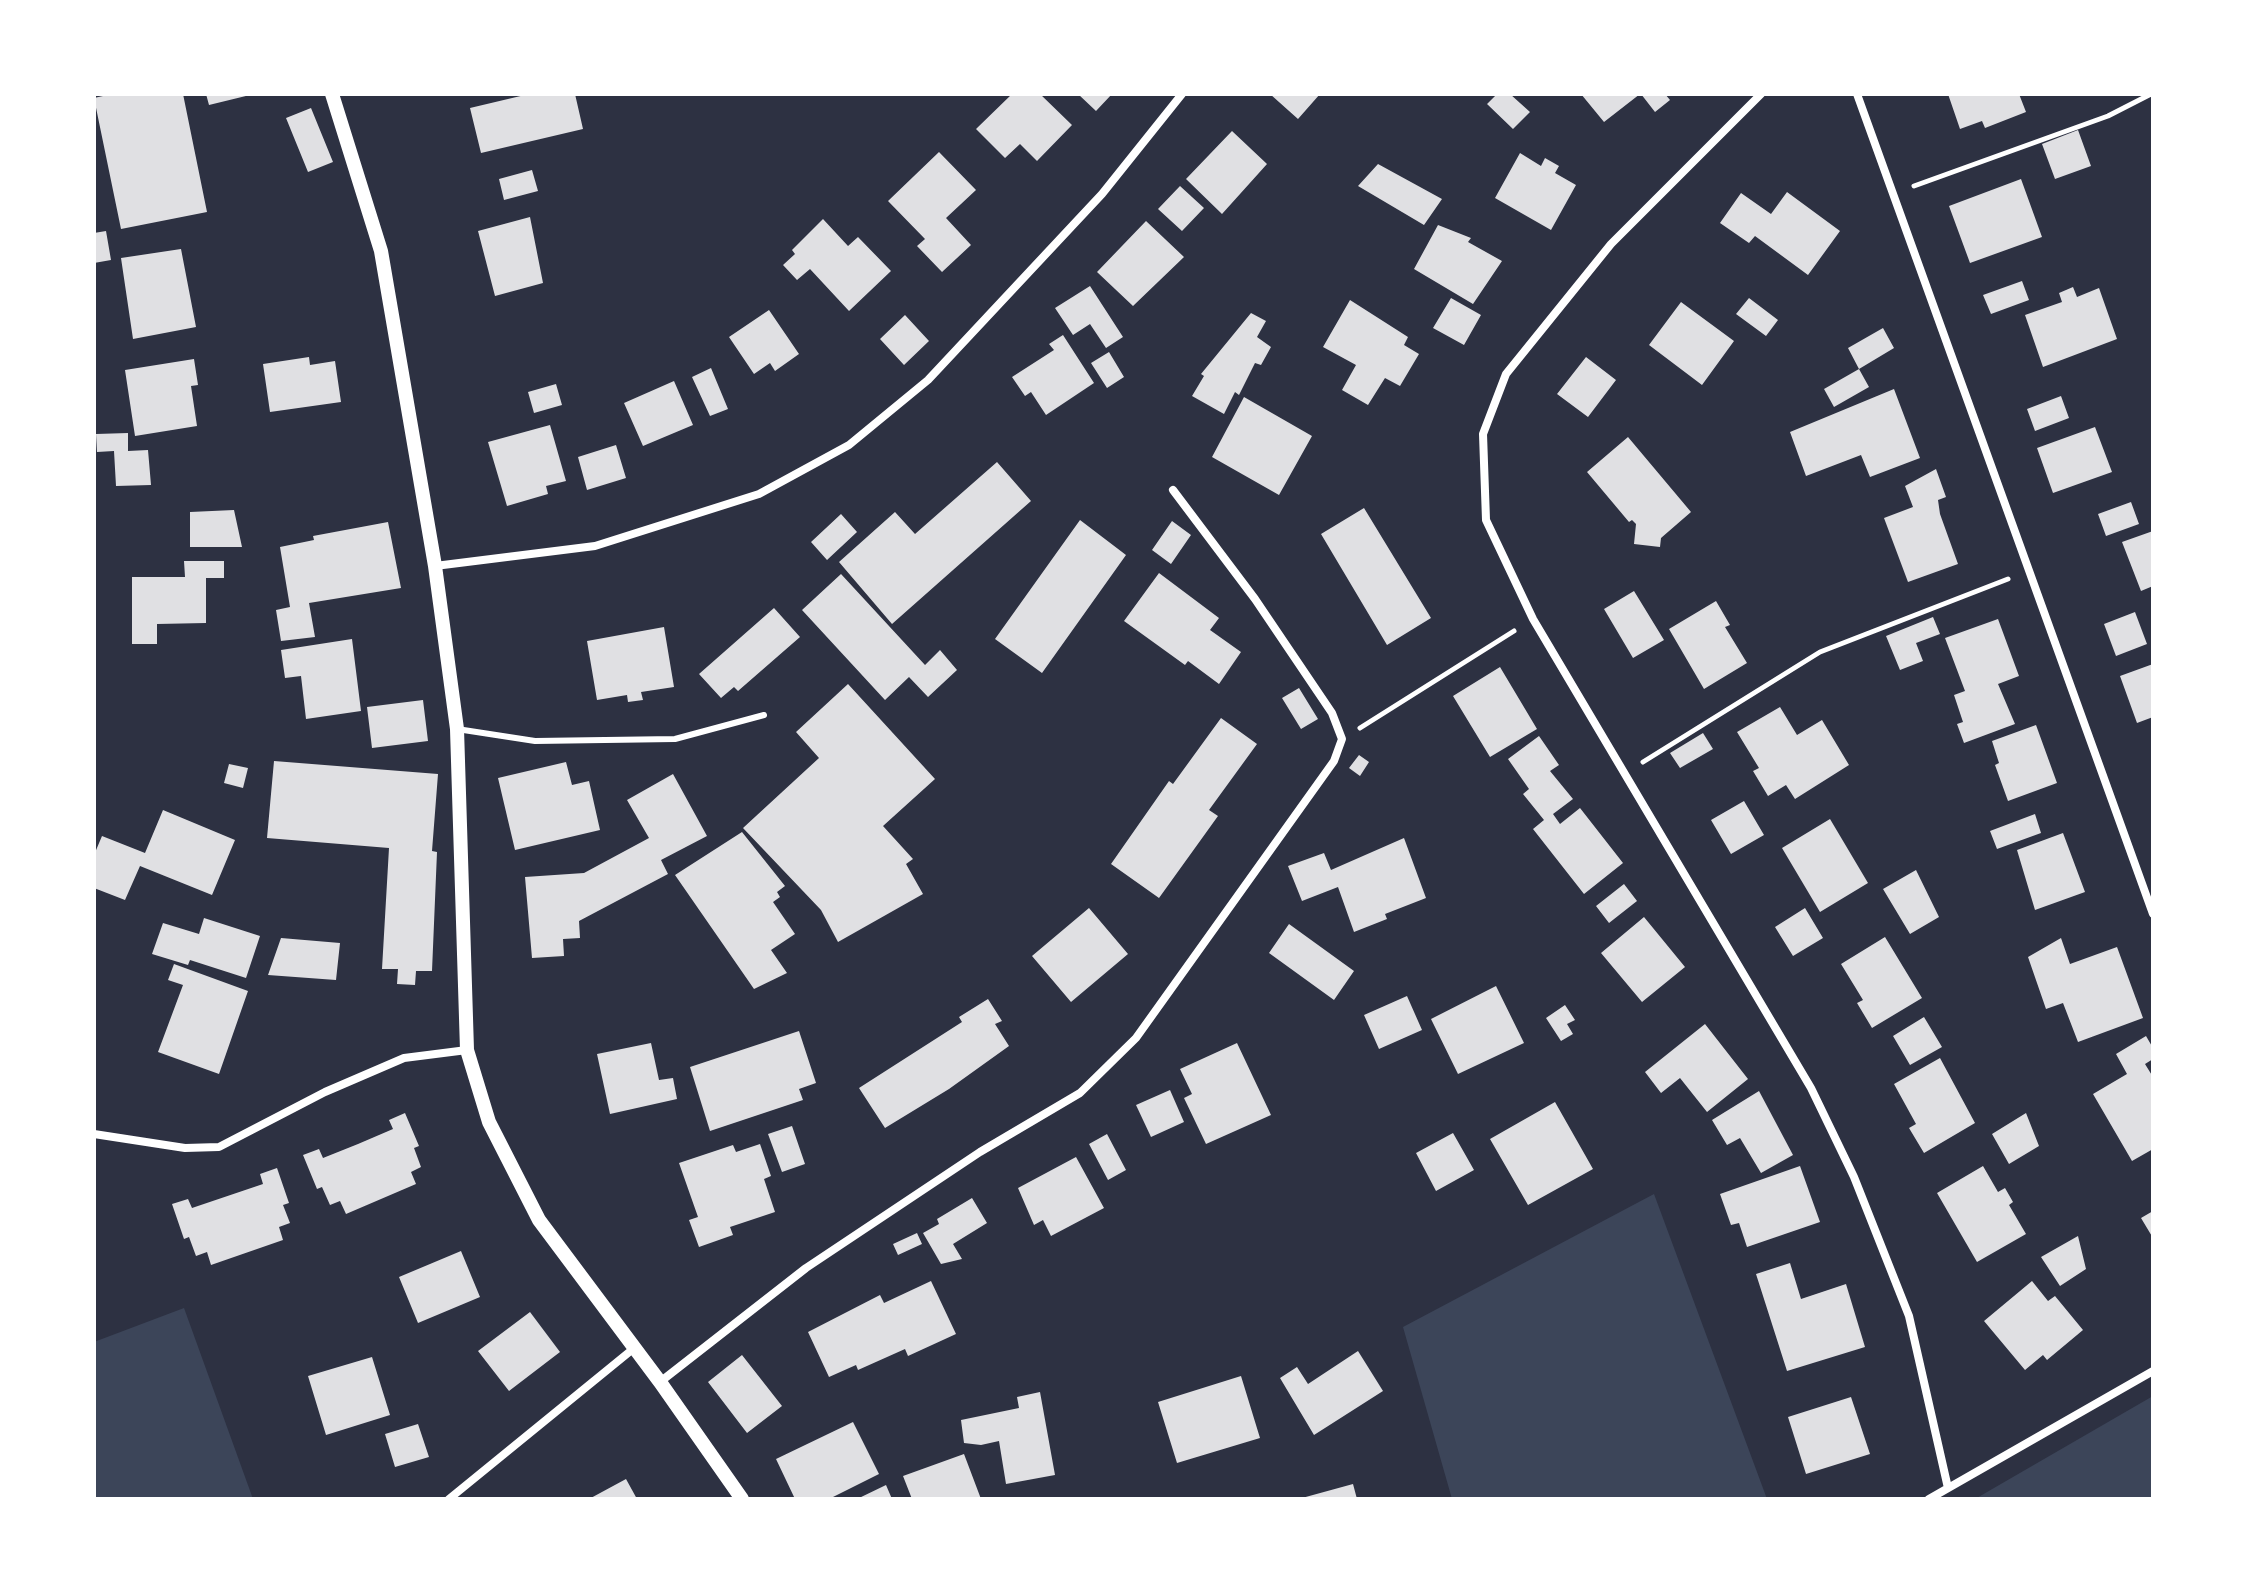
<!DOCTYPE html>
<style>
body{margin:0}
#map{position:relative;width:2247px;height:1593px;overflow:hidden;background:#2d3142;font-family:Helvetica,sans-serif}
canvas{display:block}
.frame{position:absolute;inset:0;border:96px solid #fff;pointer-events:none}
</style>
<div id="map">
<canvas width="2247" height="1593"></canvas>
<div class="frame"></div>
</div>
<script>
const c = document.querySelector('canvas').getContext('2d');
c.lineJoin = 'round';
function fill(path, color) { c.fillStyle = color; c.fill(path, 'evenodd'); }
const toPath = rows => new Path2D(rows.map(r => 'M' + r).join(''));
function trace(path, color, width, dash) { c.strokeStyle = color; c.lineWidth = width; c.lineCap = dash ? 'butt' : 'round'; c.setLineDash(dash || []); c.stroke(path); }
fill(toPath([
 [1654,1194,1767,1499,1452,1499,1403,1327],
 [184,1308,253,1499,94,1499,94,1342],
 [2153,1396,2153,1499,1975,1499]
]), '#3c4559');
fill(toPath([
 [112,94,183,94,207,212,121,229,94,98],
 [206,94,250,94,250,95,209,105],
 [529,94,575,94,583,129,481,153,470,108],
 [1012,94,1040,94,1072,125,1037,161,1020,144,1005,158,976,129],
 [1078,94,1112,94,1096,111],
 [1270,94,1320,94,1298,119],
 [1497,94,1510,94,1530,112,1513,129,1487,104],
 [1581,94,1640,94,1604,122],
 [1641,94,1665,94,1670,100,1655,112],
 [1948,94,2019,94,2026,112,1985,128,1982,121,1960,129],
 [311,108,333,162,308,172,286,118],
 [2078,130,2091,166,2055,179,2042,144],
 [1232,131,1267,164,1222,214,1186,179],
 [939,152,976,190,946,218,971,245,942,272,917,246,925,239,888,201],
 [1520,153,1541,166,1545,158,1559,166,1555,173,1576,185,1551,230,1495,198],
 [1378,164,1442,199,1424,225,1358,186],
 [532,170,538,191,504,200,499,179],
 [2021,179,2042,237,1970,263,1949,206],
 [1180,186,1204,208,1182,231,1158,209],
 [1787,192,1840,231,1808,275,1755,236,1749,243,1720,223,1741,193,1771,214],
 [530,217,543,283,495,296,478,231],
 [823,219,848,246,858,237,891,271,849,311,810,269,797,280,783,265,795,254,792,250],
 [1146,221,1184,257,1133,306,1097,272],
 [1438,225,1471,238,1468,242,1502,261,1473,304,1414,269],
 [106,231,111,260,94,263,94,233],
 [181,249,196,327,133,339,121,258],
 [2022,281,2029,300,1991,314,1983,295],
 [1090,286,1123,337,1106,348,1090,324,1073,335,1055,308],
 [2073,287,2077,297,2099,288,2117,339,2043,367,2025,315,2062,302,2059,293],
 [1451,298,1481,315,1464,345,1433,328],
 [1749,298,1778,320,1766,336,1736,314],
 [1350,300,1408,337,1404,345,1419,354,1400,386,1385,378,1368,405,1342,390,1356,365,1323,347],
 [1681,302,1734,341,1702,385,1649,345],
 [769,310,799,354,775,371,770,363,754,374,729,337],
 [1251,313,1266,321,1257,337,1271,347,1261,365,1255,363,1239,395,1235,392,1224,414,1192,396,1204,376,1201,374],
 [905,315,929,341,904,365,880,339],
 [1883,328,1894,348,1859,369,1848,348],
 [1063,335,1094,383,1046,415,1031,392,1025,396,1012,377,1054,350,1049,344],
 [1109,352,1124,377,1107,388,1091,363],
 [309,357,310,365,335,361,341,402,270,412,263,364],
 [1586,357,1616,380,1588,417,1557,394],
 [194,359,198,385,191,386,197,426,135,436,125,370],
 [711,368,728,409,710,416,692,377],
 [1859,369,1869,387,1834,407,1824,389],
 [674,381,693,425,643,446,624,403],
 [556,384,562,405,534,413,528,392],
 [1894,389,1920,458,1870,477,1861,455,1806,476,1790,432],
 [2061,396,2069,418,2035,431,2027,409],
 [1244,397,1312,436,1279,495,1212,457],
 [550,425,566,481,546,486,548,494,507,506,488,442],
 [2095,427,2112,472,2053,493,2037,448],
 [128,433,128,451,148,450,151,485,116,486,114,451,97,452,96,434],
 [1628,437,1691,512,1661,538,1660,547,1634,544,1636,524,1632,520,1629,522,1587,472],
 [616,445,626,478,587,490,578,457],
 [997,462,1031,501,892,624,839,562,895,512,915,534],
 [1936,469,1946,497,1938,500,1940,514,1958,564,1908,582,1884,518,1913,507,1905,486],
 [2131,502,2139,524,2106,536,2098,514],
 [1364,508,1431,618,1387,645,1321,534],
 [234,510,242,547,190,547,190,512],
 [841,514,857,532,827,560,811,542],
 [1080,520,1126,555,1042,673,995,639],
 [1172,521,1191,535,1171,564,1152,550],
 [388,522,401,588,309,603,315,637,281,641,276,610,290,607,280,547,314,540,313,536],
 [2153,531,2153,586,2141,591,2122,542],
 [184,561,224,561,224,578,206,578,206,623,157,624,157,644,132,644,132,577,185,577],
 [1159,573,1219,618,1210,630,1241,652,1219,684,1188,661,1185,665,1124,621],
 [841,574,925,665,940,650,957,670,928,697,909,677,885,700,802,610],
 [1634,591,1664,640,1633,658,1604,609],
 [1716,601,1730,625,1725,627,1747,663,1704,689,1669,629],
 [774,608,800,637,738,691,734,687,721,698,699,674],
 [2135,612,2147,644,2116,656,2104,624],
 [1933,617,1940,634,1916,643,1923,661,1900,670,1886,636],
 [1998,619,2019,676,1998,684,2015,724,1964,743,1957,724,1963,722,1954,695,1965,691,1945,638],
 [664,627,674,687,641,692,643,700,628,702,627,695,597,700,587,641],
 [352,639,361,711,306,719,301,676,285,678,281,650],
 [2153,664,2153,717,2137,723,2120,676],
 [1500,667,1537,729,1490,757,1453,696],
 [848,684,935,779,883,826,913,859,906,864,923,894,838,942,821,910,743,828,819,758,796,732],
 [1299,688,1318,719,1301,729,1282,698],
 [423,700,428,741,372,748,367,707],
 [1780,707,1797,735,1822,720,1849,765,1795,799,1786,785,1768,796,1753,771,1759,768,1737,732],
 [1221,718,1257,744,1209,810,1218,816,1159,898,1111,864,1169,781,1173,784],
 [2036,725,2057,783,2008,801,1995,765,1999,763,1992,741],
 [1703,733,1713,749,1680,768,1670,753],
 [1539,736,1559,765,1550,771,1573,799,1553,814,1560,824,1580,808,1623,863,1584,894,1533,829,1544,820,1523,794,1529,789,1508,759],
 [1359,755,1369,762,1360,776,1349,768],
 [274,761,438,774,432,851,437,852,432,971,416,971,415,985,397,984,398,969,382,969,389,848,267,838],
 [566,762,572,785,589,781,600,830,515,850,498,778],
 [229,764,248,768,243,788,224,783],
 [673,774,707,836,661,860,668,874,579,921,580,938,563,939,564,956,532,958,525,877,584,873,649,838,627,800],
 [1744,801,1764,835,1731,854,1711,820],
 [163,810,235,840,212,895,140,866,125,900,94,888,94,855,102,836,145,853],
 [2035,814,2041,833,1997,849,1990,831],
 [1830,819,1868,883,1820,912,1782,848],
 [742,832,785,886,777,892,780,897,773,902,795,934,771,950,787,973,754,989,675,875],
 [2063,833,2085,892,2035,910,2017,850],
 [1404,838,1426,898,1385,914,1387,919,1354,932,1338,887,1302,901,1288,866,1324,853,1331,870],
 [1916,870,1939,917,1910,934,1883,889],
 [1624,884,1637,901,1609,923,1596,906],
 [1089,908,1128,954,1071,1002,1032,956],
 [1805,908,1823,938,1793,956,1775,927],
 [1644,917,1685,967,1642,1002,1601,953],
 [204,918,260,936,246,978,190,960,188,965,152,954,163,923,199,934],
 [1289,924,1354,971,1334,1000,1269,953],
 [1885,937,1922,998,1872,1028,1857,1003,1863,1000,1841,964],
 [281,938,340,943,336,980,268,975],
 [2061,938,2070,964,2117,947,2143,1018,2078,1042,2063,1003,2046,1009,2028,957],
 [174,964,248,991,219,1074,158,1052,183,985,168,980],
 [1496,986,1524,1043,1458,1074,1431,1019],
 [1407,996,1422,1030,1379,1049,1364,1015],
 [988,999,1002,1021,995,1024,1009,1046,949,1089,885,1128,859,1088,962,1022,959,1017],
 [1565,1005,1575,1020,1567,1024,1573,1034,1561,1041,1546,1018],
 [1924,1017,1942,1047,1910,1065,1893,1036],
 [1705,1024,1748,1079,1707,1112,1680,1078,1661,1093,1645,1072],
 [799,1031,816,1083,799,1089,803,1100,710,1131,690,1067],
 [2146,1036,2153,1048,2153,1059,2145,1064,2153,1077,2153,1149,2132,1161,2093,1094,2127,1074,2116,1054],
 [651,1043,659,1080,673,1078,677,1099,610,1114,597,1054],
 [1237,1043,1271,1115,1206,1144,1184,1098,1192,1094,1180,1069],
 [1940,1058,1975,1123,1924,1153,1909,1128,1916,1124,1894,1084],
 [1170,1090,1184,1122,1151,1137,1136,1105],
 [1759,1091,1793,1155,1761,1173,1740,1138,1727,1145,1712,1120],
 [1555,1102,1593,1169,1528,1205,1490,1139],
 [405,1113,419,1146,414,1148,421,1167,411,1172,416,1184,346,1214,340,1201,330,1205,322,1187,317,1189,303,1155,319,1149,323,1158,358,1144,393,1129,389,1120],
 [2026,1113,2039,1146,2009,1164,1992,1134],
 [792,1126,805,1164,782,1172,768,1134],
 [1453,1133,1474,1170,1436,1191,1416,1153],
 [1107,1134,1126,1170,1108,1180,1089,1144],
 [760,1144,771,1176,764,1179,775,1212,730,1227,733,1235,699,1247,689,1220,698,1217,679,1163,733,1145,736,1152],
 [1076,1157,1104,1208,1051,1236,1043,1220,1034,1225,1018,1188],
 [1800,1166,1820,1222,1747,1247,1739,1223,1731,1225,1720,1194],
 [1983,1166,1998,1192,2005,1188,2013,1202,2009,1205,2026,1234,1977,1262,1937,1193],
 [277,1168,289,1203,283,1205,290,1223,279,1227,283,1240,211,1265,207,1252,196,1256,189,1237,184,1239,172,1204,188,1199,192,1208,263,1184,260,1174],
 [972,1198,987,1223,953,1244,962,1259,941,1264,923,1233,939,1224,937,1219],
 [2153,1211,2153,1238,2141,1218],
 [917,1233,922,1244,898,1255,893,1244],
 [2078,1236,2086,1269,2060,1286,2041,1257],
 [461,1251,480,1297,418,1323,399,1277],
 [1790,1263,1801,1299,1846,1284,1865,1347,1787,1371,1756,1274],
 [931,1281,956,1334,908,1356,905,1349,858,1370,856,1365,829,1377,808,1332,880,1295,884,1303],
 [2032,1281,2048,1301,2055,1296,2083,1330,2047,1360,2043,1355,2025,1370,1984,1321],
 [530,1312,560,1352,509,1391,478,1351],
 [1358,1351,1383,1391,1314,1435,1280,1378,1297,1367,1308,1384],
 [742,1355,782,1406,747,1433,708,1382],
 [372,1357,390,1415,326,1435,308,1376],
 [1241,1376,1260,1438,1177,1463,1158,1402],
 [1040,1392,1055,1475,1006,1484,999,1441,981,1445,964,1443,961,1420,1019,1408,1017,1397],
 [1851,1397,1870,1454,1806,1474,1788,1417],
 [853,1422,879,1474,829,1499,795,1499,776,1459],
 [418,1424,429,1457,395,1467,385,1434],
 [964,1454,981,1499,912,1499,903,1476],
 [626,1479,637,1499,589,1499],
 [1353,1484,1357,1499,1302,1499,1302,1498],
 [886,1485,892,1499,857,1499]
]), '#e0e0e3');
trace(toPath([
 [1914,186,2108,116,2151,94],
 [1360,728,1514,631],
 [1643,762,1820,652,2008,579]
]), '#fff', 5);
trace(toPath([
 [457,729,535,741,675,739,764,715]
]), '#fff', 6);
trace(toPath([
 [1761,94,1611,244,1506,374,1483,434,1486,520,1533,619,1811,1088,1854,1177,1909,1316,1948,1488],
 [1857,94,2153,914],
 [435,566,595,546,759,494,849,445,928,380,1102,194,1182,94],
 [94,1134,185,1148,219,1147,325,1092,404,1058,467,1050],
 [660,1382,806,1268,980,1152,1080,1093,1136,1038,1334,761,1342,739,1332,713,1255,599,1173,490],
 [449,1499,633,1349],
 [1929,1499,2153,1371]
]), '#fff', 8);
trace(toPath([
 [332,94,381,251,435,566,457,729,467,1050,489,1122,539,1220,660,1382,742,1499]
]), '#fff', 14);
</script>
